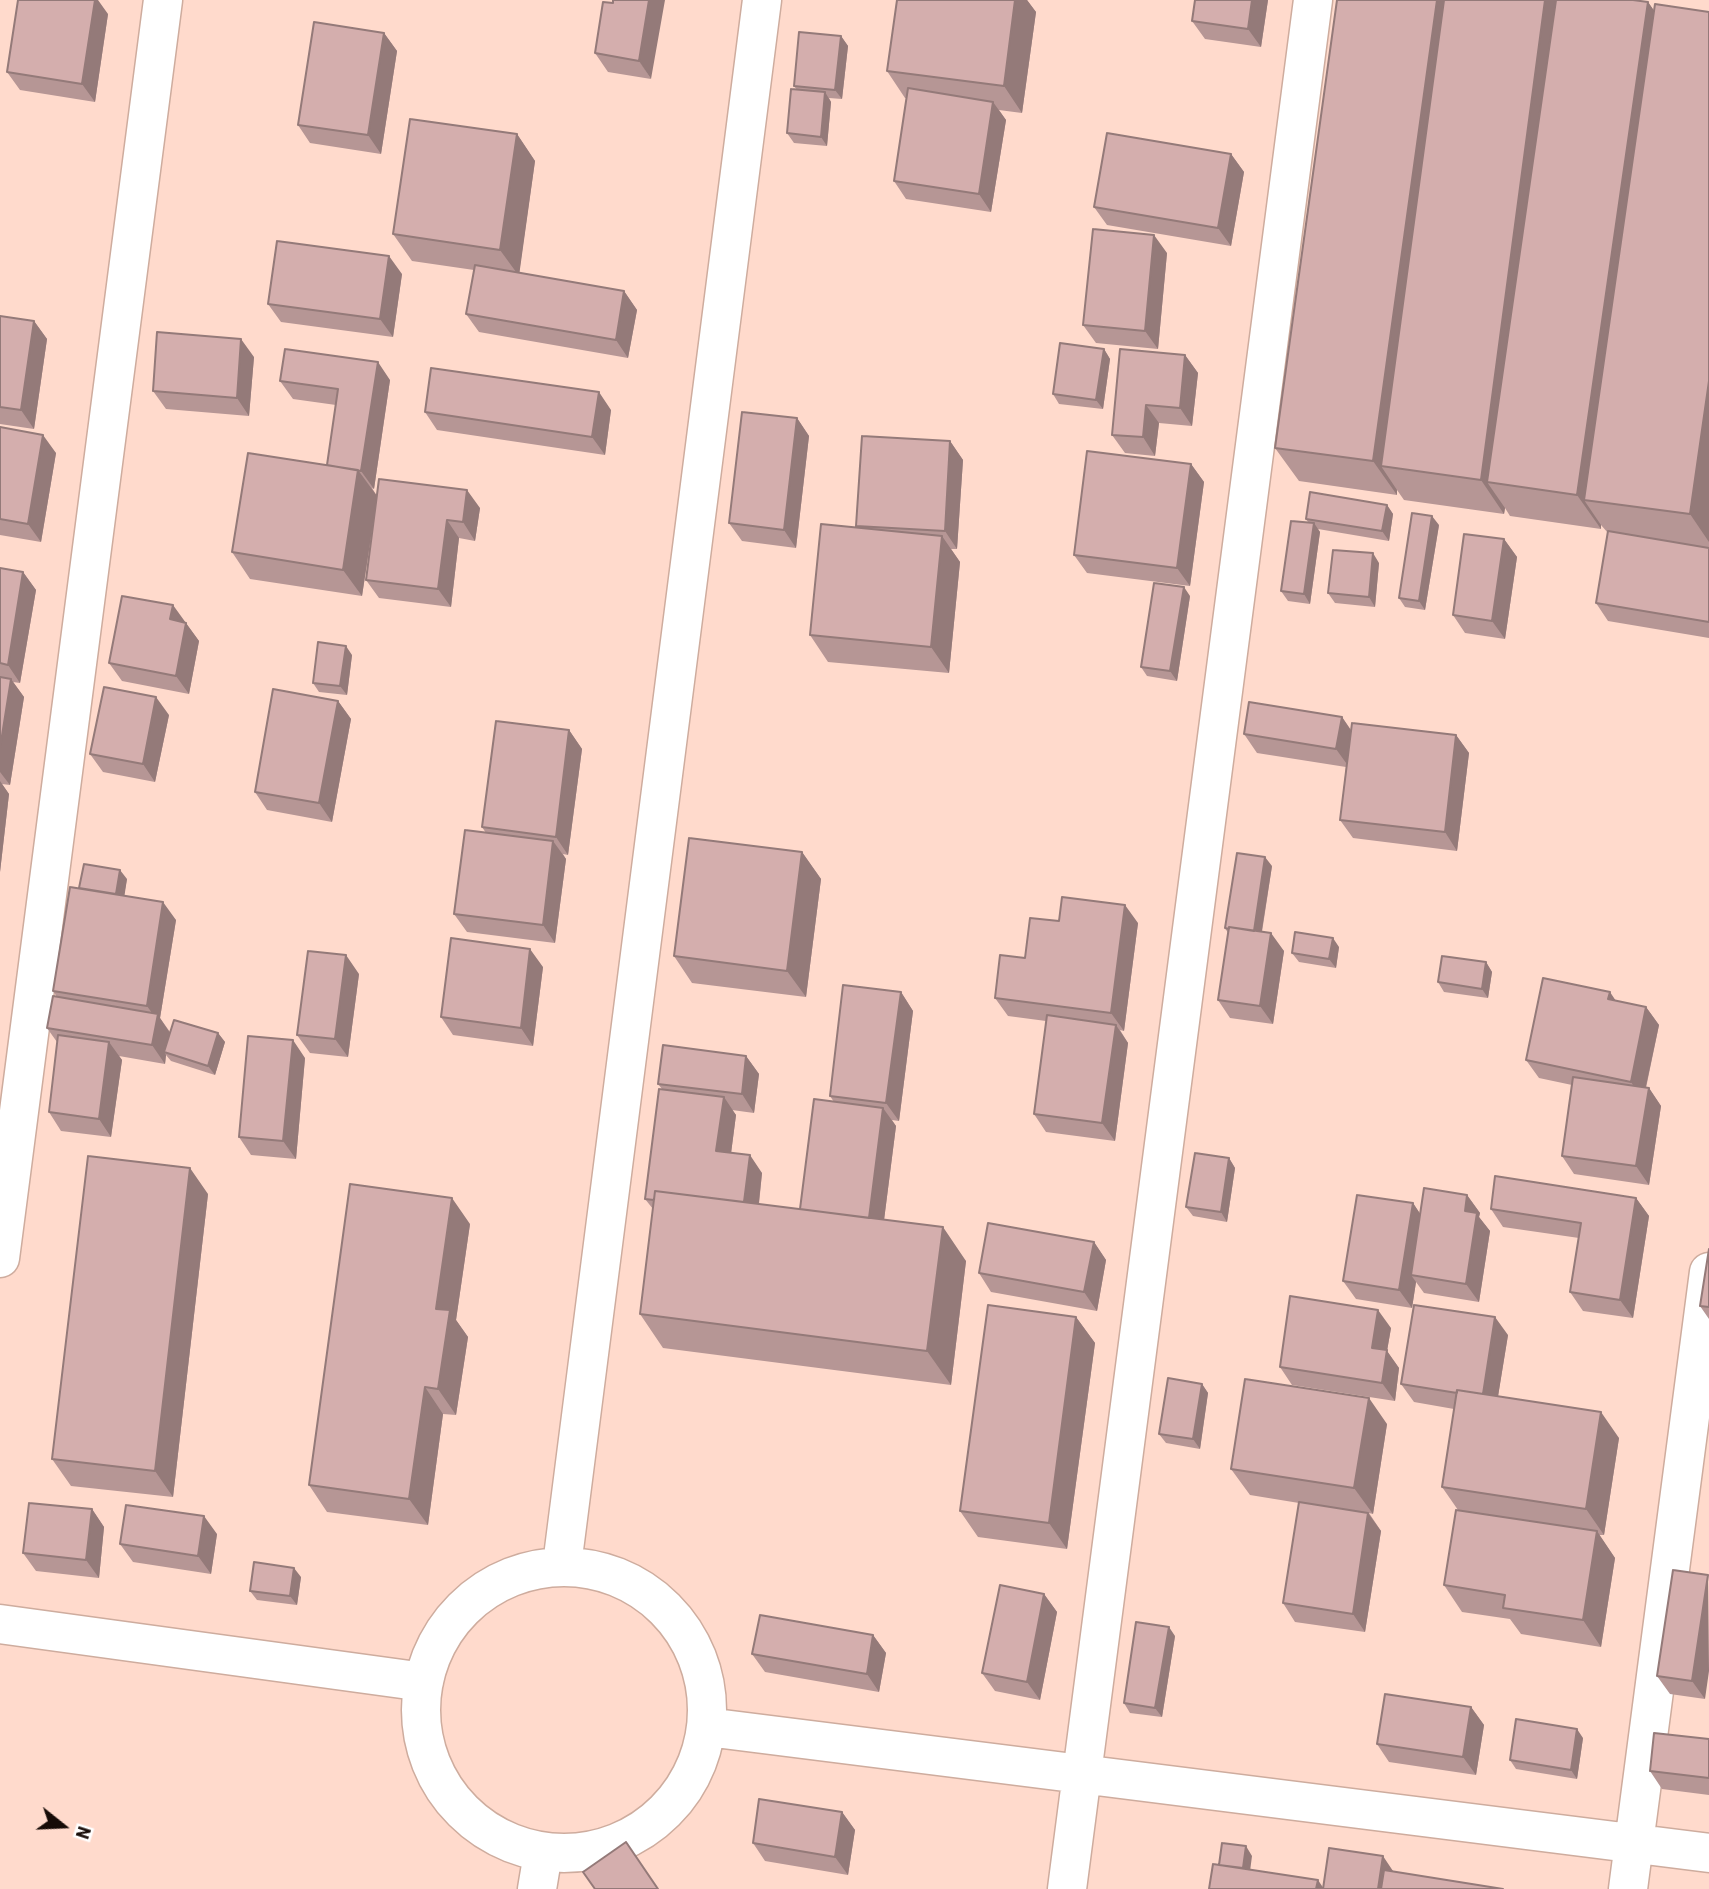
<!DOCTYPE html>
<style>
body{margin:0}
#map{position:relative;width:1709px;height:1889px;overflow:hidden;background:#ffdacc;font-family:"Roboto Condensed",sans-serif}
canvas{display:block}
.north{position:absolute;left:28px;top:1791px;width:70px;height:70px;-webkit-text-stroke:5px #fff;paint-order:stroke;rotate:108deg;font-size:19px;font-weight:700;line-height:28px;text-align:center;color:#160b07}
.north::after{content:'';display:block;margin:auto;width:24px;height:32px;background:#160b07;clip-path:polygon(50% 0,100% 100%,50% 72%,0 100%)}
</style>
<div id="map">
<canvas width="1709" height="1889"></canvas>
<div class="north">N</div>
</div>
<script>
const c = document.querySelector('canvas').getContext('2d');
c.lineJoin = 'round';
const toPath = rows => new Path2D(rows.map(r => 'M' + r).join(''));
function trace(path, color, width, dash) { c.strokeStyle = color; c.lineWidth = width; c.lineCap = dash ? 'butt' : 'round'; c.setLineDash(dash || []); c.stroke(path); }
function fill(path, color) { c.fillStyle = color; c.fill(path, 'evenodd'); }
const street = toPath([
 [0,1258,163,0],
 [562,1565,762,0],
 '421 1710a143 143 0 1 1 286 0a143 143 0 1 1-286 0Z',
 [0,1624,424,1682],
 [707,1727,1709,1853],
 [537,1889,543,1853],
 [1067,1889,1313,0],
 [1628,1889,1709,1272]
]);
trace(street, '#ceac9e', 41);
trace(street, '#fff', 38);
fill(toPath([
 [897,0,1027,0,1036,12,1022,113,999,110,1006,120,991,212,906,199,894,181,907,98,905,98,887,71],
 [1195,0,1268,0,1261,47,1205,39,1192,21],
 [603,2,651,79,608,72,595,53],
 [1648,2,1654,11,1709,12,1709,548,1685,544,1709,548,1709,638,1608,621,1596,603,1608,533,1601,525,1601,529,1510,516,1505,508,1504,514,1404,500,1397,490,1397,495,1299,481,1275,448],
 [108,14,95,102,20,90,7,72],
 [384,33,397,51,381,154,310,143,298,125],
 [841,36,848,46,842,99,829,98,831,102,827,146,794,143,787,133,797,90,794,86],
 [517,134,535,161,519,273,624,291,637,310,628,358,479,332,466,314,474,270,412,261,393,234],
 [1231,154,1244,172,1231,246,1107,225,1094,207],
 [1167,253,1158,349,1096,343,1083,325],
 [402,274,393,337,281,322,268,304],
 [0,316,34,321,47,339,34,429,0,424],
 [1104,349,1110,359,1103,409,1059,404,1053,394],
 [1185,355,1198,373,1192,426,1159,423,1155,456,1125,453,1112,435],
 [254,357,249,416,166,409,153,391],
 [390,380,374,489,372,488,377,496,480,508,475,541,459,538,451,607,379,598,366,580,375,512,362,596,250,579,232,552,327,465,336,405,293,399,280,381],
 [611,410,605,455,437,430,425,412],
 [797,418,809,436,796,548,742,541,729,523],
 [0,427,56,453,41,542,0,535],
 [950,441,963,460,957,549,951,549,960,562,949,673,828,662,810,635,857,527,856,526],
 [1191,464,1204,482,1190,586,1087,573,1074,555],
 [1387,505,1393,514,1389,541,1318,529,1320,532,1310,604,1288,601,1281,591,1308,522,1306,519],
 [1439,525,1425,610,1405,607,1399,598],
 [1504,539,1517,557,1505,639,1465,633,1453,615],
 [1379,563,1375,607,1335,603,1328,593],
 [0,568,23,572,36,590,20,683,13,682,24,697,10,785,2,784,9,794,0,872],
 [1190,596,1177,681,1147,676,1141,667],
 [185,622,199,641,189,694,122,681,109,663],
 [352,655,347,695,319,692,313,683],
 [338,701,351,719,332,822,267,810,255,792],
 [169,715,155,782,103,772,90,754],
 [1342,717,1351,730,1456,735,1469,753,1457,851,1353,838,1340,820,1346,767,1257,753,1244,734],
 [569,730,582,749,568,855,563,854,566,859,555,943,467,932,454,914,486,833,482,827],
 [802,852,821,879,806,997,692,983,674,956],
 [1272,866,1262,932,1284,951,1273,1024,1230,1018,1218,1000,1228,933,1225,928],
 [127,879,124,895,176,920,160,1018,170,1032,218,1033,225,1042,215,1075,171,1061,166,1055,165,1064,119,1056,122,1060,111,1137,61,1131,49,1112,57,1042,47,1028,57,997,53,991,79,888],
 [1059,921,1138,923,1124,1031,1120,1030,1128,1043,1115,1141,1046,1132,1034,1114,1046,1021,1008,1016,995,998,1025,958],
 [1339,947,1336,968,1299,962,1292,953],
 [1486,962,1492,972,1488,998,1444,992,1438,982],
 [543,967,533,1046,453,1035,441,1017],
 [359,974,348,1057,310,1053,297,1035],
 [901,992,913,1011,899,1121,892,1120,896,1126,884,1220,966,1261,951,1385,663,1348,640,1314,653,1209,645,1199,662,1089,658,1084,746,1056,759,1074,754,1113,732,1110,736,1115,731,1153,762,1173,759,1204,800,1209,834,1102,830,1096],
 [1616,1001,1646,1007,1659,1025,1646,1088,1649,1088,1661,1106,1649,1185,1574,1174,1562,1156,1572,1085,1539,1078,1526,1060],
 [305,1058,296,1159,251,1155,239,1137],
 [1229,1158,1235,1168,1227,1222,1193,1216,1186,1207],
 [208,1194,173,1497,71,1486,52,1459],
 [1467,1195,1480,1213,1479,1217,1490,1231,1479,1302,1424,1293,1416,1282,1412,1308,1356,1299,1343,1281,1413,1203,1420,1214],
 [1636,1198,1649,1216,1633,1318,1583,1311,1570,1292,1579,1238,1503,1227,1491,1209],
 [470,1224,456,1320,468,1337,456,1415,443,1414,428,1525,327,1512,309,1485],
 [1094,1242,1106,1260,1097,1311,991,1292,979,1273],
 [1709,1249,1709,1319,1700,1306],
 [1076,1317,1095,1343,1067,1549,978,1537,960,1511],
 [1391,1328,1387,1351,1399,1368,1395,1401,1292,1385,1280,1367],
 [1508,1335,1498,1396,1619,1438,1604,1535,1599,1535,1615,1558,1601,1647,1521,1634,1510,1619,1462,1612,1444,1585,1458,1510,1442,1487,1454,1409,1414,1402,1401,1384],
 [1202,1384,1208,1393,1200,1449,1166,1443,1159,1434],
 [1387,1424,1373,1514,1369,1513,1381,1531,1365,1632,1295,1622,1283,1603,1299,1503,1250,1495,1231,1469],
 [92,1509,104,1527,99,1578,36,1571,23,1553],
 [217,1534,211,1574,133,1562,120,1544],
 [1673,1570,1705,1699,1670,1694,1657,1676],
 [301,1577,297,1605,257,1600,250,1591],
 [1044,1594,1057,1612,1040,1700,995,1691,982,1673],
 [873,1635,886,1653,879,1692,765,1672,752,1654],
 [1175,1636,1162,1717,1130,1713,1124,1703],
 [1471,1707,1484,1725,1476,1775,1389,1762,1377,1744],
 [1583,1738,1577,1779,1516,1769,1510,1760],
 [1709,1739,1709,1795,1662,1789,1650,1771],
 [842,1812,855,1830,848,1875,765,1861,753,1843]
]), '#b69695');
fill(toPath([
 [95,0,98,0,108,14,95,102,82,84],
 [649,0,665,0,651,79,639,61],
 [1015,0,1027,0,1036,12,1022,113,1004,86],
 [1252,0,1268,0,1261,47,1248,29],
 [1437,0,1465,0,1381,466,1397,490,1397,495,1373,461],
 [1545,0,1574,0,1487,482,1505,508,1504,514,1481,480],
 [1648,2,1672,36,1584,500,1601,525,1601,529,1577,495],
 [384,33,397,51,381,154,368,135],
 [841,36,848,46,842,99,835,90],
 [825,92,831,102,827,146,821,137],
 [993,102,1006,120,991,212,979,194],
 [517,134,535,161,519,276,500,250],
 [1231,154,1244,172,1231,246,1218,228],
 [1154,235,1167,253,1158,349,1145,331],
 [389,256,402,274,393,337,380,319],
 [624,291,637,310,628,358,616,340],
 [34,321,47,339,34,429,21,410],
 [241,339,254,357,249,416,237,398],
 [1104,349,1110,359,1103,409,1096,400],
 [1185,355,1198,373,1192,426,1180,408],
 [378,362,390,380,374,489,361,471],
 [1709,381,1709,542,1690,514],
 [599,392,611,410,605,455,592,437],
 [1146,405,1159,423,1155,456,1143,437],
 [797,418,809,436,796,548,784,530],
 [43,435,56,453,41,542,28,524],
 [950,441,963,460,957,549,945,531],
 [1191,464,1204,482,1190,586,1177,568],
 [358,470,377,496,362,596,343,570],
 [467,490,480,508,475,541,463,522],
 [1387,505,1393,514,1389,541,1382,531],
 [1432,516,1439,525,1425,610,1419,601],
 [447,520,459,538,451,607,438,589],
 [1314,523,1320,532,1310,604,1304,594],
 [942,536,960,562,949,673,931,647],
 [1504,539,1517,557,1505,639,1492,621],
 [1373,553,1379,563,1375,607,1369,597],
 [23,572,36,590,20,683,8,665],
 [1184,587,1190,596,1177,681,1170,671],
 [173,605,186,623,170,619],
 [186,623,199,641,189,694,176,676],
 [346,646,352,655,347,695,340,686],
 [11,679,24,697,10,785,0,772,0,748],
 [156,697,169,715,155,782,143,764],
 [338,701,351,719,332,822,319,803],
 [1342,717,1354,735,1349,767,1336,749],
 [569,730,582,749,568,855,556,837],
 [1456,735,1469,753,1457,851,1445,832],
 [0,781,9,794,0,872],
 [553,841,566,859,555,943,543,925],
 [802,852,821,879,806,997,787,971],
 [1265,857,1272,866,1260,942,1254,932],
 [120,870,127,879,123,905,116,896],
 [163,902,176,920,160,1018,170,1033,164,1052,166,1055,165,1064,152,1045,157,1020,147,1006],
 [1125,905,1138,923,1124,1031,1111,1013],
 [1271,933,1284,951,1273,1024,1260,1006],
 [1333,938,1339,947,1336,968,1329,959],
 [530,949,543,967,533,1046,521,1028],
 [346,955,359,974,348,1057,335,1039],
 [1486,962,1492,972,1488,998,1482,989],
 [901,992,913,1011,899,1121,886,1103],
 [1610,992,1622,1010,1608,999],
 [1646,1007,1659,1025,1643,1100,1631,1082],
 [1116,1025,1128,1043,1115,1141,1102,1123],
 [218,1033,225,1042,215,1075,208,1066],
 [293,1040,305,1058,296,1159,283,1141],
 [109,1042,122,1060,111,1137,99,1119],
 [746,1056,759,1074,754,1113,742,1094],
 [1649,1088,1661,1106,1649,1185,1636,1166],
 [724,1097,736,1115,729,1169,716,1151],
 [883,1108,896,1126,882,1236,869,1218],
 [750,1155,762,1173,756,1229,743,1211],
 [1229,1158,1235,1168,1227,1222,1221,1212],
 [190,1168,208,1194,173,1497,155,1471],
 [1467,1195,1480,1213,1479,1217,1490,1231,1479,1302,1466,1284,1465,1211],
 [452,1198,470,1224,456,1320,468,1337,456,1415,438,1389,436,1309],
 [1636,1198,1649,1216,1633,1318,1620,1300],
 [1413,1203,1425,1221,1411,1275,1416,1282,1412,1308,1399,1290],
 [943,1227,966,1261,951,1385,927,1351],
 [1094,1242,1106,1260,1097,1311,1084,1292],
 [1378,1310,1391,1328,1387,1351,1399,1368,1395,1401,1382,1383,1372,1348],
 [1076,1317,1095,1343,1067,1549,1049,1523],
 [1495,1317,1508,1335,1495,1415,1482,1397],
 [1202,1384,1208,1393,1200,1449,1193,1439],
 [425,1387,443,1414,428,1525,409,1499],
 [1369,1398,1387,1424,1373,1514,1354,1488],
 [1601,1412,1619,1438,1604,1535,1586,1509],
 [92,1509,104,1527,99,1578,86,1560],
 [1368,1513,1381,1531,1365,1632,1353,1614],
 [204,1516,217,1534,211,1574,198,1556],
 [1597,1531,1615,1558,1601,1647,1583,1620],
 [294,1568,301,1577,297,1605,290,1596],
 [1708,1575,1709,1671,1705,1699,1692,1681],
 [1044,1594,1057,1612,1040,1700,1027,1682],
 [1169,1627,1175,1636,1162,1717,1155,1708],
 [873,1635,886,1653,879,1692,867,1674],
 [1471,1707,1484,1725,1476,1775,1463,1757],
 [1577,1729,1583,1738,1577,1779,1571,1770],
 [842,1812,855,1830,848,1875,835,1857],
 [1246,1846,1252,1856,1249,1879,1242,1870],
 [1383,1856,1395,1874,1393,1889,1378,1889],
 [1318,1880,1324,1889,1316,1889]
]), '#947a79');
const building = toPath([
 [18,0,95,0,82,84,7,72,18,0],
 [613,0,649,0,639,61,595,53,603,2,613,3,613,0],
 [897,0,1015,0,1004,86,887,71,897,0],
 [1195,0,1252,0,1248,29,1192,21,1195,0],
 [1337,0,1437,0,1373,461,1275,448,1337,0],
 [1444,0,1545,0,1481,480,1381,466,1444,0],
 [1556,0,1633,0,1648,2,1577,495,1487,482,1556,0],
 [1655,4,1709,12,1709,381,1690,514,1584,500,1655,4],
 [314,22,384,33,368,135,298,125,314,22],
 [799,32,841,36,835,90,794,86,799,32],
 [908,88,993,102,979,194,894,181,908,88],
 [791,89,825,92,821,137,787,133,791,89],
 [410,119,517,134,500,250,393,234,410,119],
 [1107,133,1231,154,1218,228,1094,207,1107,133],
 [1093,229,1154,235,1145,331,1083,325,1093,229],
 [277,241,389,256,380,319,268,304,277,241],
 [475,265,624,291,616,340,466,314,475,265],
 [0,316,34,321,21,410,0,407,0,316],
 [157,332,241,339,237,398,153,391,157,332],
 [1060,343,1104,349,1096,400,1053,394,1060,343],
 [285,349,378,362,361,471,327,465,338,389,280,381,285,349],
 [1120,349,1185,355,1180,408,1146,405,1143,437,1112,435,1120,349],
 [431,368,599,392,592,437,425,412,431,368],
 [742,412,797,418,784,530,729,523,742,412],
 [0,427,43,435,28,524,0,519,0,427],
 [862,436,950,441,945,531,856,526,862,436],
 [1087,451,1191,464,1177,568,1074,555,1087,451],
 [248,453,358,470,343,570,232,552,248,453],
 [379,479,467,490,463,522,447,520,438,589,366,580,379,479],
 [1310,492,1387,505,1382,531,1306,519,1310,492],
 [1412,513,1432,516,1419,601,1399,598,1412,513],
 [1291,521,1314,523,1304,594,1281,591,1291,521],
 [821,524,942,536,931,647,810,635,821,524],
 [1608,531,1709,548,1709,622,1596,603,1608,531],
 [1464,534,1504,539,1492,621,1453,615,1464,534],
 [1333,550,1373,553,1369,597,1328,593,1333,550],
 [0,568,23,572,8,665,0,663,0,568],
 [1154,583,1184,587,1170,671,1141,667,1154,583],
 [122,596,173,605,170,619,186,623,176,676,109,663,122,596],
 [318,642,346,646,340,686,313,683,318,642],
 [0,677,11,679,0,748,0,677],
 [104,687,156,697,143,764,90,754,104,687],
 [273,689,338,701,319,803,255,792,273,689],
 [1249,702,1342,717,1336,749,1244,734,1249,702],
 [496,721,569,730,556,837,482,827,496,721],
 [1352,723,1456,735,1445,832,1340,820,1352,723],
 [465,830,553,841,543,925,454,914,465,830],
 [689,838,802,852,787,971,674,956,689,838],
 [1237,853,1265,857,1254,931,1229,927,1229,929,1225,928,1237,853],
 [84,864,120,870,116,894,79,888,84,864],
 [70,887,163,902,147,1006,53,991,70,887],
 [1062,897,1125,905,1111,1013,995,998,1000,955,1025,958,1030,918,1059,921,1062,897],
 [1229,927,1271,933,1260,1006,1218,1000,1229,927],
 [1295,932,1333,938,1329,959,1292,953,1295,932],
 [451,938,530,949,521,1028,441,1017,451,938],
 [308,951,346,955,335,1039,297,1035,308,951],
 [1442,956,1486,962,1482,989,1438,982,1442,956],
 [1543,978,1610,992,1608,999,1646,1007,1631,1082,1526,1060,1543,978],
 [843,985,901,992,886,1103,830,1096,843,985],
 [53,996,158,1014,152,1045,47,1028,53,996],
 [1047,1015,1116,1025,1102,1123,1034,1114,1047,1015],
 [174,1020,218,1033,208,1066,164,1052,174,1020],
 [58,1035,109,1042,99,1119,49,1112,58,1035],
 [248,1036,293,1040,283,1141,239,1137,248,1036],
 [663,1045,746,1056,742,1094,658,1084,663,1045],
 [1573,1077,1649,1088,1636,1166,1562,1156,1573,1077],
 [659,1089,724,1097,716,1151,750,1155,744,1202,655,1191,654,1200,645,1199,659,1089],
 [814,1099,883,1108,869,1218,800,1209,814,1099],
 [1195,1153,1229,1158,1221,1212,1186,1207,1195,1153],
 [88,1156,190,1168,155,1471,52,1459,88,1156],
 [1495,1176,1636,1198,1620,1300,1570,1292,1581,1223,1491,1209,1495,1176],
 [350,1184,452,1198,436,1309,450,1310,438,1389,425,1387,409,1499,309,1485,350,1184],
 [1424,1188,1467,1195,1465,1211,1477,1213,1466,1284,1411,1275,1424,1188],
 [655,1191,943,1227,927,1351,640,1314,655,1191],
 [1357,1195,1413,1203,1399,1290,1343,1281,1357,1195],
 [988,1223,1094,1242,1084,1292,979,1273,988,1223],
 [1709,1249,1709,1307,1700,1306,1709,1249],
 [1290,1296,1378,1310,1372,1348,1387,1350,1382,1383,1280,1367,1290,1296],
 [988,1305,1076,1317,1049,1523,960,1511,988,1305],
 [1414,1305,1495,1317,1483,1394,1457,1390,1457,1393,1401,1384,1414,1305],
 [1168,1378,1202,1384,1193,1439,1159,1434,1168,1378],
 [1245,1379,1369,1398,1354,1488,1231,1469,1245,1379],
 [1457,1390,1601,1412,1586,1509,1442,1487,1457,1390],
 [1299,1502,1368,1513,1353,1614,1283,1603,1299,1502],
 [29,1503,92,1509,86,1560,23,1553,29,1503],
 [126,1505,204,1516,198,1556,120,1544,126,1505],
 [1456,1510,1597,1531,1583,1620,1503,1608,1505,1595,1444,1585,1456,1510],
 [254,1562,294,1568,290,1596,250,1591,254,1562],
 [1673,1570,1708,1575,1692,1681,1657,1676,1673,1570],
 [1000,1585,1044,1594,1027,1682,982,1673,1000,1585],
 [760,1615,873,1635,867,1674,752,1654,760,1615],
 [1136,1622,1169,1627,1155,1708,1124,1703,1136,1622],
 [1385,1694,1471,1707,1463,1757,1377,1744,1385,1694],
 [1516,1719,1577,1729,1571,1770,1510,1760,1516,1719],
 [1654,1733,1709,1739,1709,1778,1650,1771,1654,1733],
 [759,1799,842,1812,835,1857,753,1843,759,1799],
 [626,1842,658,1889,595,1889,583,1872,626,1842],
 [1222,1843,1246,1846,1243,1868,1219,1865,1222,1843],
 [1329,1848,1383,1856,1378,1889,1323,1889,1329,1848],
 [1213,1864,1318,1880,1316,1889,1209,1889,1213,1864],
 [1384,1870,1503,1889,1381,1889,1384,1870]
]);
fill(building, '#d4aead');
trace(building, '#947a79', 2);
</script>
